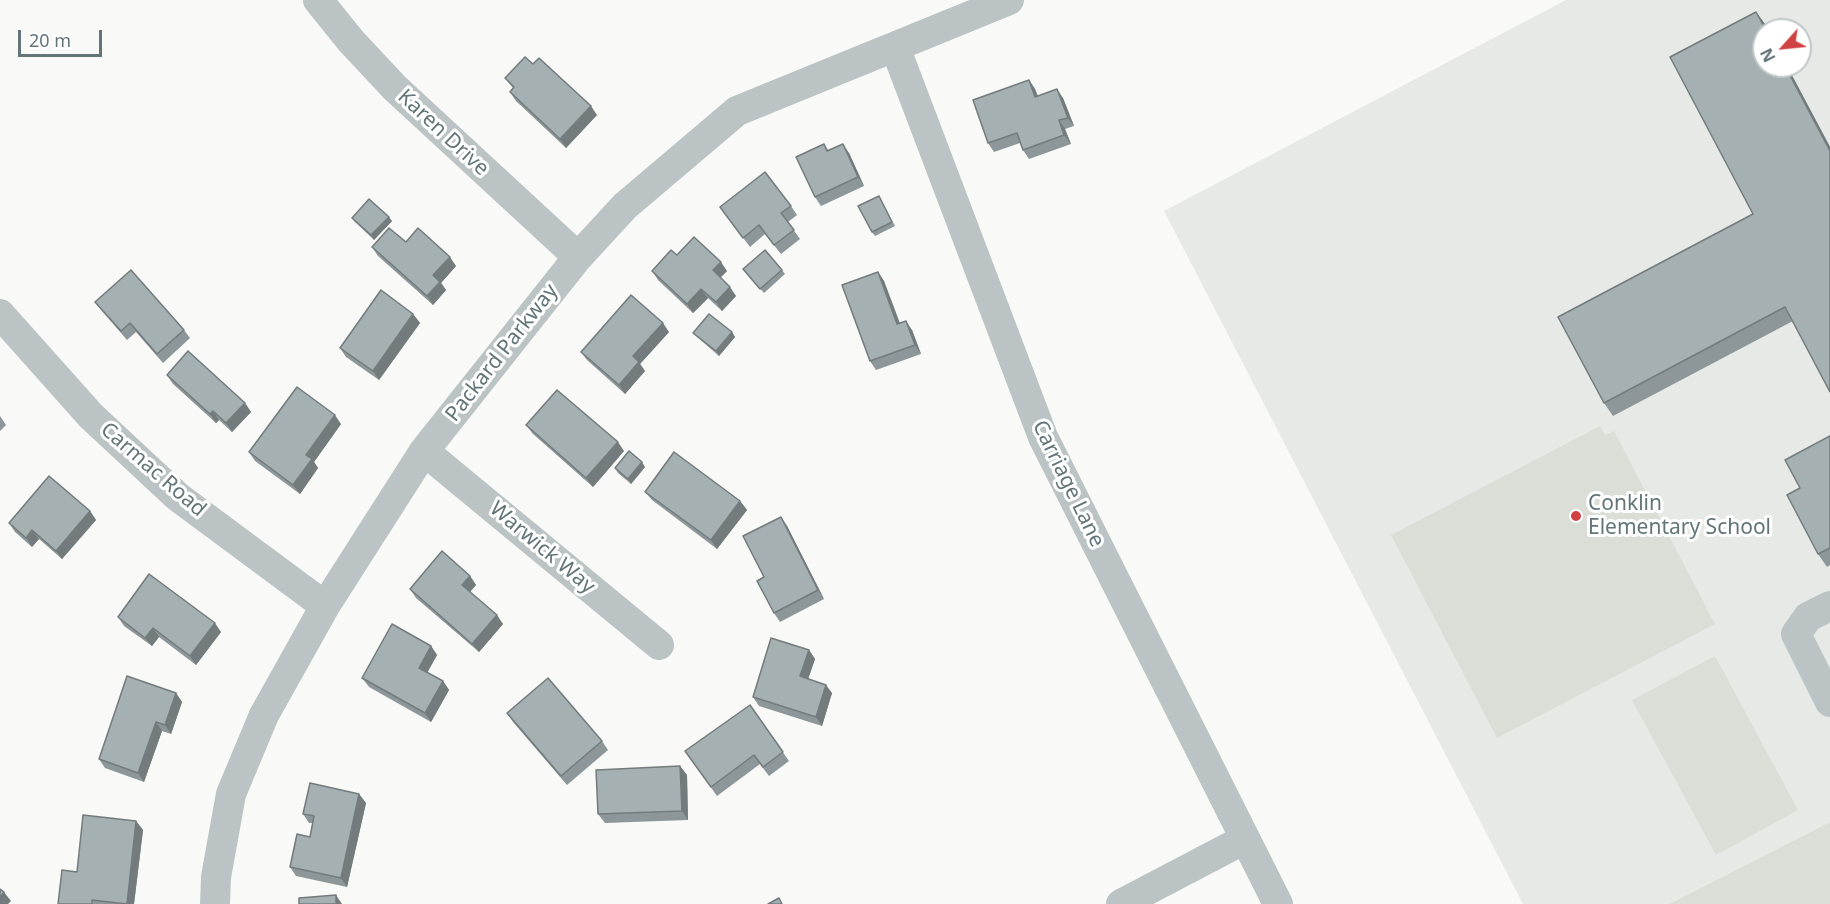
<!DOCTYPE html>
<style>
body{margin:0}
#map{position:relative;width:1830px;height:904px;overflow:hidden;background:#f9f9f7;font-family:"Noto Sans",sans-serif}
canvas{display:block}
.north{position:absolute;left:1752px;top:18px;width:60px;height:60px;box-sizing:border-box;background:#fff;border:2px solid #c1c8c9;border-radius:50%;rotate:243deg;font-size:16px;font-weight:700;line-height:24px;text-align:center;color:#637579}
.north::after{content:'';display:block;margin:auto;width:21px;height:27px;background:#cf4143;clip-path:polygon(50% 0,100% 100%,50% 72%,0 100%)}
.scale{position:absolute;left:18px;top:30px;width:84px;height:27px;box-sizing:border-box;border:3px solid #637579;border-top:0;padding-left:8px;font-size:18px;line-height:21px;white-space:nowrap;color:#637579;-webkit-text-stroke:4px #fff;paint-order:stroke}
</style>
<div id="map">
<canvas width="1830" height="904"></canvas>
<div class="north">N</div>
<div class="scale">20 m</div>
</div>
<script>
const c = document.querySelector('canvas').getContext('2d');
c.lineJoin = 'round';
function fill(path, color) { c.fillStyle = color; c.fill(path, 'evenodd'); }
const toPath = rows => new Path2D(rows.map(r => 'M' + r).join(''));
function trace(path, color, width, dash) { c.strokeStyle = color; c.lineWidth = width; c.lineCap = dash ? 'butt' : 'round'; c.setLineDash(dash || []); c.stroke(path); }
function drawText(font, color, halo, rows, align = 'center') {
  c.font = font + ' "Noto Sans",sans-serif'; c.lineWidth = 6; c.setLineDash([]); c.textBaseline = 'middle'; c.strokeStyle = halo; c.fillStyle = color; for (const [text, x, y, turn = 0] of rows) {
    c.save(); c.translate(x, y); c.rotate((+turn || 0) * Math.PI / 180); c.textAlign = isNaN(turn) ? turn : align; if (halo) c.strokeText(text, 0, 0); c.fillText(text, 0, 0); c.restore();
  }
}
fill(toPath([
 [1566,0,1830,0,1830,822,1669,904,1523,904,1164,211],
 [1764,30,1800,30,1800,66,1764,66]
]), '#e7e9e7');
fill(toPath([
 [1600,426,1605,435,1614,431,1715,624,1497,738,1391,535],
 [1715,656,1798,810,1716,855,1632,700],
 [1830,822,1830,904,1669,904]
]), '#dbded7');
trace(toPath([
 [318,0,351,41,395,88,578,257],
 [895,47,1043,437,1278,904],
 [0,314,91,416,178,497,325,606],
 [424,451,659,645],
 [1830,606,1808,617,1796,634,1830,702],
 [215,904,216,877,231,794,264,715,325,606,424,451,578,257,625,206,737,111,1009,0],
 [1121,904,1245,839]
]), '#bcc3c4', 30);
fill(toPath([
 [1756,12,1765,24,1768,30,1764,30,1787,66,1830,147,1830,392,1793,321,1613,416,1604,403,1753,214],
 [533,64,597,115,566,148,516,101,510,92,513,88,505,78],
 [1029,80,1035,89,1038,96,1063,98,1074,126,1065,129,1071,144,1029,159,1023,150,1020,143,994,152,988,143],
 [824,144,829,151,849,153,864,186,821,206,815,197],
 [879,196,895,226,875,236,872,232],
 [791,206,797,215,788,222,800,239,781,254,765,234,750,247,726,215],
 [352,218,392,221,374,240,355,222],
 [372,247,456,266,441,283,446,290,433,305,378,256],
 [677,255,727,271,720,278,736,296,722,311,708,298,693,313,658,280,652,271],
 [743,269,782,270,785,274,764,293],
 [878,272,884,281,900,323,912,330,921,354,876,370,870,361],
 [95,302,184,330,190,338,163,363,136,332,127,340,102,311],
 [413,314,420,323,379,380,346,357,340,348],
 [669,332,640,364,645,371,625,394,587,360,581,352],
 [732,332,735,337,719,356,697,337,693,333],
 [167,375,245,403,251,412,232,432,219,420,216,423,173,384],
 [0,416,6,425,0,431],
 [341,424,314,462,318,468,300,494,255,461,249,452],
 [526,425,624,451,593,487,533,434],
 [1830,436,1830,565,1827,567,1818,554,1800,488],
 [645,467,631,484,618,473,615,468],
 [645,492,740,501,747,510,717,549,652,500],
 [90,511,96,520,62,559,39,539,32,547,15,532,9,523],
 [781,517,787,526,824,599,780,622,774,613,764,577],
 [470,576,476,585,470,592,503,624,479,652,416,598,410,589],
 [118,617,221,632,196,665,159,637,152,646,124,626],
 [431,646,437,655,427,672,443,681,449,690,431,722,369,687,362,678],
 [809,650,815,659,808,679,832,693,822,726,759,706,753,697],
 [176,693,182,702,171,734,162,731,144,782,105,768,99,759],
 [750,705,789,761,769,776,760,764,717,796,685,751],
 [507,713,602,741,608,750,567,785,513,722],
 [680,766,687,775,688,820,605,823,598,814],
 [359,794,366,803,347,887,296,876,290,867,310,837,313,823,309,823,303,814],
 [136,821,143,830,134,904,58,904,77,872]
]), '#8d9799');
fill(toPath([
 [1756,12,1765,24,1768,30,1766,30],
 [1785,66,1787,66,1830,147,1830,151],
 [1029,80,1035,89,1041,106,1035,97],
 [1057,89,1063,98,1074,126,1068,118],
 [591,106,597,115,566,148,560,139],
 [1059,120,1065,129,1071,144,1064,135],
 [843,144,849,153,864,186,858,177],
 [389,217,392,221,374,240,371,235],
 [450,257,456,266,441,283,446,290,433,305,427,296,433,275],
 [721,262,727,271,719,279,713,270],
 [878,272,884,281,903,333,897,324],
 [730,287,736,296,722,311,716,302],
 [701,289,708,298,693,313,687,304],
 [413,314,420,323,379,380,373,371],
 [906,321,912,330,921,354,915,345],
 [663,323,669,332,640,364,645,371,625,394,619,385,633,356],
 [732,332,735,337,719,356,716,351],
 [245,403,251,412,232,432,226,423],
 [213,411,219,420,216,423,210,414],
 [335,415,341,424,314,462,318,468,300,494,293,485,306,455],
 [618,442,624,451,593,487,586,478],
 [642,462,645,467,631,484,628,479],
 [740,501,747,510,717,549,711,540],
 [90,511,96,520,62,559,56,551],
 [781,517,787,526,824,599,818,590],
 [32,530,39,539,32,547,26,538],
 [470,576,476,585,468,594,462,585],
 [497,615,503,624,479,652,472,644],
 [215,623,221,632,196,665,190,656],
 [153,628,159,637,152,646,145,638],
 [431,646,437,655,425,677,419,668],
 [809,650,815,659,806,685,800,676],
 [443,681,449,690,431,722,425,713],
 [826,685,832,693,822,726,816,717],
 [176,693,182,702,171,734,165,725],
 [156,722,162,731,144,782,138,773],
 [680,766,687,775,688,820,682,811],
 [359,794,366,803,347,887,341,878],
 [136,821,143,830,134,904,127,904],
 [4,892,11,901,8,904,0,904,0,898],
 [336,895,342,904,336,904]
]), '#737b7d');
const building = toPath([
 [1756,12,1766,30,1764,30,1764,66,1785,66,1830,151,1830,392,1785,307,1604,403,1558,317,1753,214,1670,57,1756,12],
 [525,57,533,64,539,58,591,106,560,139,510,92,514,87,505,78,525,57],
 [1029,80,1035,97,1057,89,1068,118,1059,120,1064,135,1023,150,1017,133,988,143,973,100,1029,80],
 [824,144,827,151,843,144,858,177,815,197,796,157,824,144],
 [765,172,791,206,781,213,794,230,774,245,759,225,743,238,720,207,765,172],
 [879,196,892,222,872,232,858,206,879,196],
 [369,199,389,217,371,235,352,218,369,199],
 [389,228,406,242,418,228,450,257,433,275,440,282,427,296,372,247,389,228],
 [694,237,721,262,713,270,730,287,716,302,701,289,687,304,652,271,671,250,677,255,694,237],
 [765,250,782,270,760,289,743,269,765,250],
 [131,270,184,330,157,354,130,323,121,331,95,302,131,270],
 [878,272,897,324,906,321,915,345,870,361,842,285,878,272],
 [381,290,413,314,373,371,340,348,381,290],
 [631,295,663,323,633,356,639,362,619,385,581,352,631,295],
 [709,314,732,332,716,351,693,333,709,314],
 [188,351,245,403,226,423,213,411,210,414,167,375,188,351],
 [297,387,335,415,306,455,312,459,293,485,249,452,297,387],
 [557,390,618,442,586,478,526,425,557,390],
 [1830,436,1830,548,1818,554,1787,495,1800,488,1785,460,1830,436],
 [629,451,642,462,628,479,615,468,629,451],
 [674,452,740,501,711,540,645,492,674,452],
 [49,476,90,511,56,551,32,530,26,538,9,523,49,476],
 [781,517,818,590,774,613,757,581,764,577,743,536,781,517],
 [442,551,470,576,462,585,497,615,472,644,410,589,442,551],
 [149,574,215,623,190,656,153,628,145,638,118,617,149,574],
 [392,624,431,646,419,668,443,681,425,713,362,678,392,624],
 [771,638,809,650,800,676,826,685,816,717,753,697,771,638],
 [127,676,176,693,165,725,156,722,138,773,99,759,127,676],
 [548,678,602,741,561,776,507,713,548,678],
 [750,705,783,752,763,767,754,755,711,787,685,751,750,705],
 [680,766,682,811,598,814,596,770,680,766],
 [310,783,359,794,341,878,290,867,297,834,310,837,314,816,303,814,310,783],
 [83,815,136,821,127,904,92,900,92,904,58,904,62,870,77,872,83,815],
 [0,889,4,892,0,898,0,889],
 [336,895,336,904,299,904,299,898,336,895],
 [779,898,782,904,768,904,779,898]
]);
fill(building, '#a4b0b2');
trace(building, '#737b7d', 1.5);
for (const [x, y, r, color] of [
 [1576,516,6,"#cf4143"]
]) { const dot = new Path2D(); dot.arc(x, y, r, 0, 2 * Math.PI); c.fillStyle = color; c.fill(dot); trace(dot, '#fff', 2); }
drawText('21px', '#637579', '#fff', [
 ["Karen Drive",443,133,43],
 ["Packard Parkway",502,353,-52],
 ["Carmac Road",153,470,41],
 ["Carriage Lane",1068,484,64],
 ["Warwick Way",542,548,40]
]);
drawText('21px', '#637579', '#fff', [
 ["Conklin",1588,504],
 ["Elementary School",1588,528]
], 'left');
</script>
